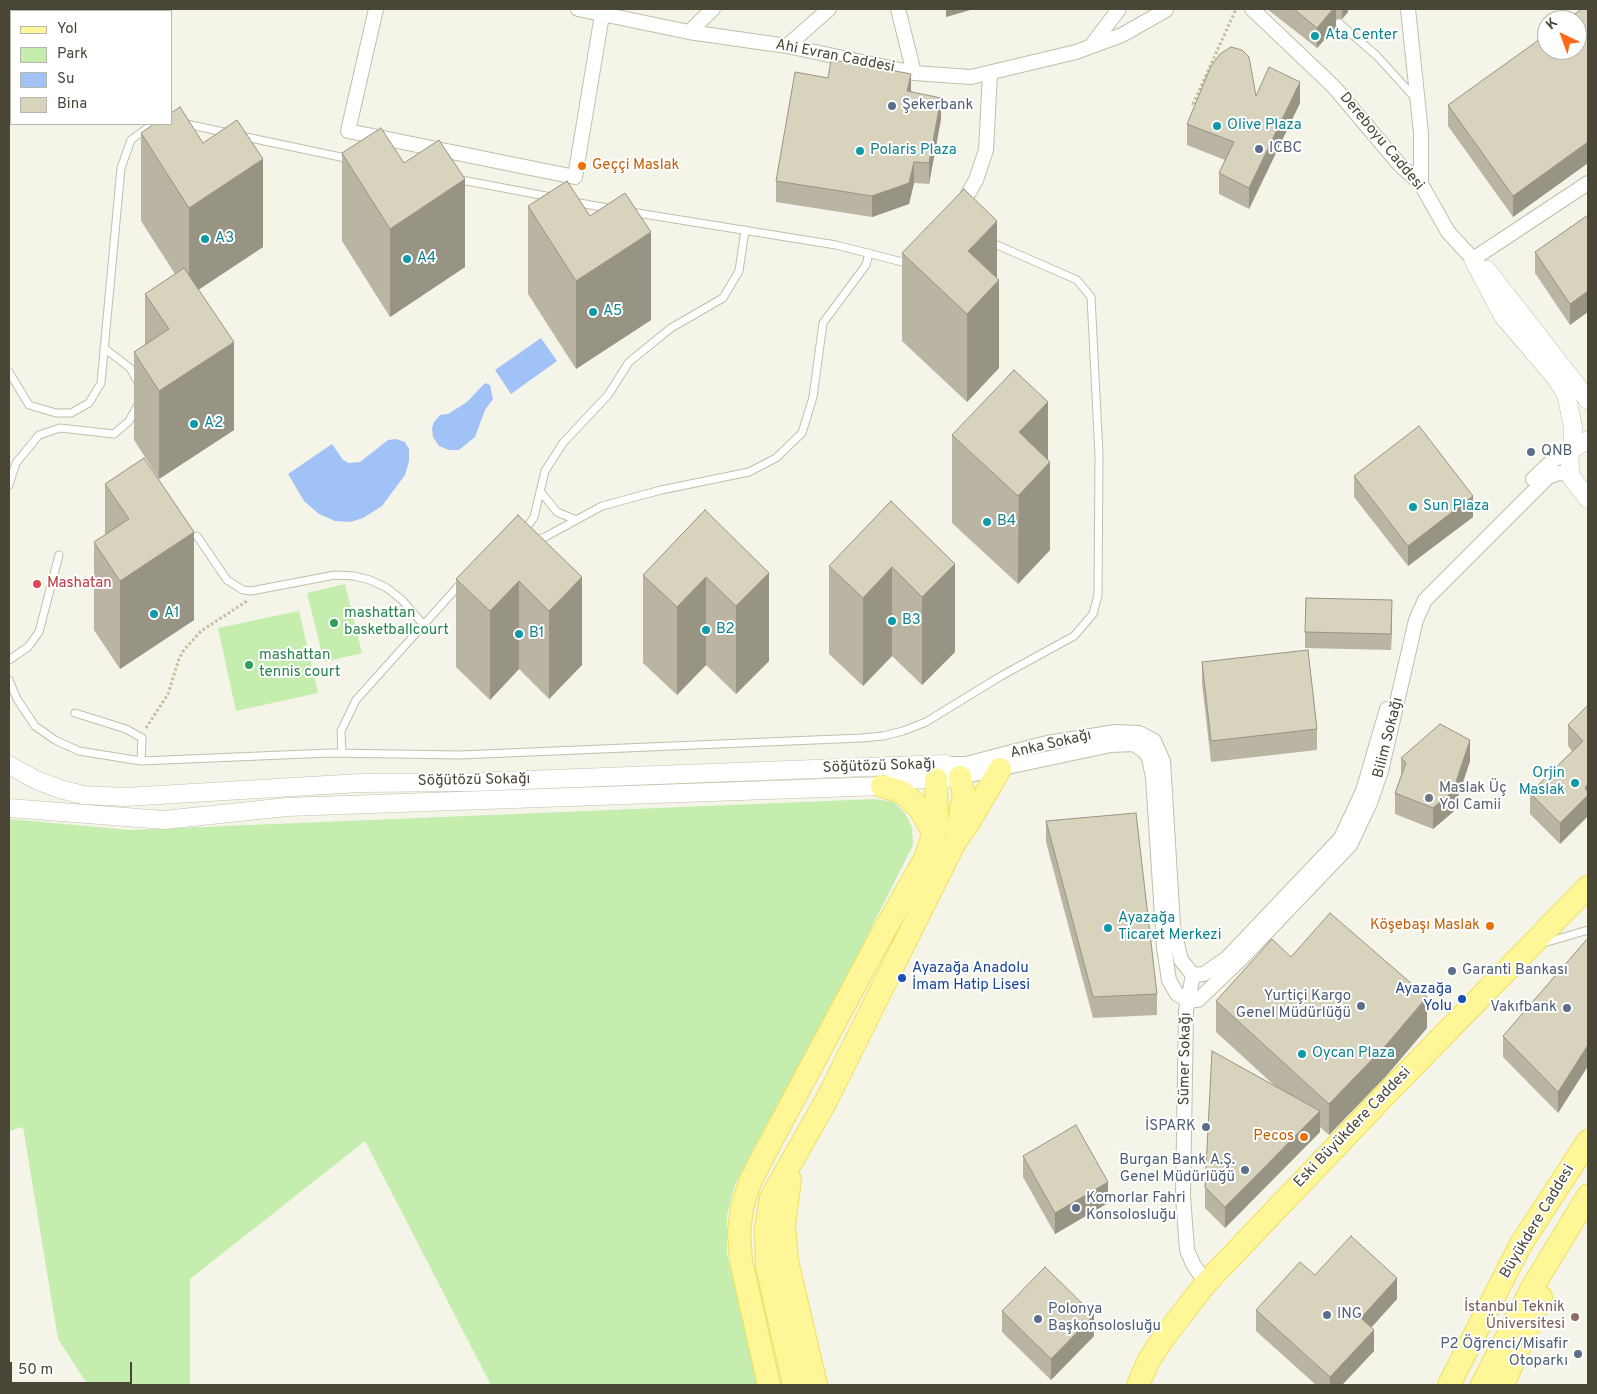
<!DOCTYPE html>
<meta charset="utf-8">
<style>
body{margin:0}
#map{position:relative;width:1597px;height:1394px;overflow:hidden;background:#f5f4e8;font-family:Overpass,sans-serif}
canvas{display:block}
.frame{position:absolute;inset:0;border:10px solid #4a4636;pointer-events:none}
.legend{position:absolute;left:10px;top:10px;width:162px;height:115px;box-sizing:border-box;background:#fff;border:1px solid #b7b5af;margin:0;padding:6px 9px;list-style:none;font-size:15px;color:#4a4636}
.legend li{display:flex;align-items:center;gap:10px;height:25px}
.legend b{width:25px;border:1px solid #b7b5af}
.north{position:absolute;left:1537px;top:10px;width:50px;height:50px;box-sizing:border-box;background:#fff;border:1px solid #b7b5af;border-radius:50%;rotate:318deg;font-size:14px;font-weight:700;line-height:20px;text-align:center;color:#4a4636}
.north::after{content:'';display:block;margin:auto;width:18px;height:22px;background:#ff6816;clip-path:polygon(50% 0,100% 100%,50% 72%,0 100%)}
.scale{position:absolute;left:10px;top:1362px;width:122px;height:22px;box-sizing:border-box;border:2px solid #4a4636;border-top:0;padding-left:6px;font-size:15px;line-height:18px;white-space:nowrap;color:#4a4636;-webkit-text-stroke:4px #fff;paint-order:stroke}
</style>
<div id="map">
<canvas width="1597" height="1394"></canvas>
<div class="frame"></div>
<ul class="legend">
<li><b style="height:6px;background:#fff698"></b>Yol</li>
<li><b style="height:14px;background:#c4edae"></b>Park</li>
<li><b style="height:14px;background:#a0c2f7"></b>Su</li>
<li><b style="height:14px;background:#d8d3bd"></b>Bina</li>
</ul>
<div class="north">K</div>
<div class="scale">50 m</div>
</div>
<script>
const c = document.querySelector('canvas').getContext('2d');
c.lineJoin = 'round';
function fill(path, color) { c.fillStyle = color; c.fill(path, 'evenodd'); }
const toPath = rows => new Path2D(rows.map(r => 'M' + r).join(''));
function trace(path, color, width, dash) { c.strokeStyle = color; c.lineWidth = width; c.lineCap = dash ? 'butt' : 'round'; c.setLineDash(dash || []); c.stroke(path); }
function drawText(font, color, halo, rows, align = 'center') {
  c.font = font + ' Overpass,sans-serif'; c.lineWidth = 4; c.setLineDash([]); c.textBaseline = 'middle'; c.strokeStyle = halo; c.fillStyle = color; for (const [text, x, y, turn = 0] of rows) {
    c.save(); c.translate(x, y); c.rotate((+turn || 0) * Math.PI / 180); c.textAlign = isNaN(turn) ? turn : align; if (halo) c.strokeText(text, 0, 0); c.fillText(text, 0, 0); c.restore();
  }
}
fill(toPath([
 [345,584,362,653,324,662,307,593],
 [299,611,318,693,236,711,218,628],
 [875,799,894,802,905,813,912,827,913,845,848,974,754,1148,735,1185,727,1215,727,1255,759,1385,491,1385,365,1141,190,1279,190,1385,88,1385,58,1339,23,1127,9,1131,9,819,130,830]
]), '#c4edae');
fill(toPath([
 [541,338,557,361,511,394,495,370],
 [485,383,490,385,493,399,485,410,475,437,459,450,449,450,439,446,433,437,432,428,434,422,440,415,448,414,467,402],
 [396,439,405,442,409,449,409,461,405,475,382,506,363,518,350,522,335,521,319,514,304,501,288,474,332,444,343,460,349,463,360,462,388,440]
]), '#a0c2f7');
const service = toPath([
 [1339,23,1377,56,1416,99],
 [171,124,182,123,228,133],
 [241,136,350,159],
 [456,179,551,197],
 [574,202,613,209],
 [631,212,836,245,910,264],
 [104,348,130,368,138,382],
 [9,372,29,405,56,413,71,413,89,403,101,383,121,168,131,140,150,126,160,125],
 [9,485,16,463,39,435,60,428,114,434,129,421,138,405],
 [540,491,557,512,576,520],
 [523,533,534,517,545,471,563,443,608,395,629,362,671,328,723,298,739,271,745,230],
 [197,536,227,580,243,590,251,591,335,575,354,576,370,580,387,588,402,600,423,624],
 [534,540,545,537,602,506,661,490,749,472,776,458,802,433,813,397,823,323,866,265,869,253],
 [9,660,28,647,39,632,59,555],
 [9,680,17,699,35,726,55,740,79,751,141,761,330,753,460,755,861,738,883,736,903,731,926,722,1001,676,1074,636,1093,614,1098,595,1099,455,1091,297,1077,280,997,245,990,245],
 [75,713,126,729,142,738,141,761],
 [342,753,341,731,356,700,462,582],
 [1544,943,1588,930]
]);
const minor = toPath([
 [376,9,348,131,575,177,602,15],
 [578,9,689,32,787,46,914,73,971,77,1076,52,1122,35,1166,10],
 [898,9,914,73],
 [1252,9,1334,87,1399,164,1421,184,1448,232,1473,259,1588,183],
 [1408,9,1421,133,1421,184],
 [689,32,713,9],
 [787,46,829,9],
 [1091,46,1119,9],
 [968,194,976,180,986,150,990,74],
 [1533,479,1552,461,1572,449],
 [946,764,966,764,1047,743,1116,732,1139,733,1154,741,1163,761,1173,926,1181,960,1193,975],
 [960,777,1111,745,1134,744,1144,751,1149,758,1153,777,1164,947,1169,980,1177,994,1188,1000,1198,1000,1242,958,1350,845,1370,803,1381,771,1416,620,1425,600,1548,477,1559,473,1568,474,1571,477],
 [1193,975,1204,974,1227,958,1341,838,1363,791,1387,709],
 [1193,975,1186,1011,1183,1196,1187,1250,1193,1264,1206,1283]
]);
const tertiary = toPath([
 [1473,259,1503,316,1556,378,1566,394,1573,427,1572,449,1569,457,1571,477,1588,499],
 [1487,270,1588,400],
 [1572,449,1588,440],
 [9,765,36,780,60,789,83,795,125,797,360,783,473,782,946,764],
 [9,808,164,820,287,807,882,786,908,780,960,777]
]);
const primary = toPath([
 [882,786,902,792,910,799,920,809,935,835],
 [957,831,964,795,960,777],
 [790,1180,784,1225,787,1261,816,1385],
 [769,1385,741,1261,739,1232,742,1208,750,1182,766,1151,880,938,925,859,937,824,936,779],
 [794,1385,767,1266,766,1228,771,1198,826,1101,955,842,969,822,1000,769],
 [1138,1385,1149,1360,1162,1340,1206,1283,1390,1090,1588,887],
 [1449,1385,1521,1244,1588,1141],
 [1482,1385,1532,1288,1588,1196],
 [1503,1385,1541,1297]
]);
trace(service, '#c2bfaa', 9);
trace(minor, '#c2bfaa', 16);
trace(tertiary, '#c2bfaa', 19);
trace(primary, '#eee05e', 24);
trace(toPath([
 [1198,105,1193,104,1236,9],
 [146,728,168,694,179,659,184,650,201,631,247,601]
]), '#c5be9a', 3, [2.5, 2.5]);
trace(service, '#fff', 7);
trace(minor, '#fff', 14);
trace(tertiary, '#fff', 18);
trace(primary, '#fff698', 22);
fill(toPath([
 [1267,9,1348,9,1348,12,1342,19,1336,19,1336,27,1317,48],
 [1588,9,1588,163,1513,217,1448,126,1448,105],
 [828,78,911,91,941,119,929,184,914,183,909,204,872,217,776,202,776,181],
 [1300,103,1249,209,1219,194,1219,173,1225,160,1187,145,1187,124],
 [141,133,263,247,198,290,234,430,159,479,134,440,134,352,145,345,145,294,175,274,141,221],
 [342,153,465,267,390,317,342,241],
 [528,206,651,320,576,369,528,294],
 [1588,215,1570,325,1535,273,1535,252],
 [902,253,997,278,999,368,967,402,902,341],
 [952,435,1048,460,1050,550,1018,584,952,523],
 [144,458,194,620,120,669,94,630,94,542,105,535,105,484],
 [1354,476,1473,517,1408,566,1354,497],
 [891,501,955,652,922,685,892,656,863,686,829,654,829,566],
 [705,510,769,661,736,694,706,665,677,695,643,663,643,575],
 [518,515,582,665,549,699,519,669,490,700,456,667,456,579],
 [1392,616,1391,650,1305,648,1305,632],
 [1202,662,1317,729,1317,750,1211,762,1202,683],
 [1588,705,1588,816,1560,844,1530,814,1530,793,1572,751,1568,746,1568,725],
 [1401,758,1470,761,1453,812,1433,829,1395,814,1395,793,1401,775],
 [1046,821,1157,994,1157,1015,1093,1018,1046,842],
 [1588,938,1588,1066,1558,1113,1503,1057,1503,1036],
 [1291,957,1427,1028,1387,1075,1329,1135,1320,1127,1320,1132,1225,1228,1205,1208,1205,1187,1275,1086,1216,1032,1216,1001],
 [1023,1156,1108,1203,1055,1234,1023,1177],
 [1315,1275,1397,1299,1371,1327,1374,1351,1342,1385,1316,1385,1256,1331,1256,1310],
 [1002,1311,1094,1336,1051,1380,1002,1332]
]), '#bab5a3');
fill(toPath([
 [946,9,974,9,946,17],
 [1333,9,1336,9,1336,27,1317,48,1317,28],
 [1342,9,1348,9,1348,12,1342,19],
 [911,74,911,95,907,91],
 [1300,82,1300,103,1249,209,1249,188],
 [941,98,941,119,929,184,929,163],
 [1588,142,1588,163,1513,217,1513,196],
 [263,159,263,247,189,296,189,208],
 [914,162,914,183,909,204,872,217,872,196],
 [465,179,465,267,390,317,390,229],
 [997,221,997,282,999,280,999,368,967,402,967,314,968,251],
 [651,232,651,320,576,369,576,281],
 [1588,291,1588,312,1570,325,1570,304],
 [234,342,234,430,159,479,159,391],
 [1048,402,1048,464,1050,462,1050,550,1018,584,1019,432],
 [1473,496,1473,517,1408,566,1408,546],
 [194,532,194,620,120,669,120,581],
 [955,564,955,652,922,685,922,597],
 [892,567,892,656,863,686,863,598],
 [769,573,769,661,736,694,736,606],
 [582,577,582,665,549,699,549,611],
 [706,577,706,665,677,695,677,607],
 [519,581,519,669,490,700,490,611],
 [1392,600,1392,616,1391,650,1391,634],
 [1470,740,1470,761,1453,812,1433,829,1433,808],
 [1588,784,1588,816,1560,844,1560,823,1585,788],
 [1427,997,1427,1028,1387,1075,1329,1135,1329,1104],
 [1588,1045,1588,1066,1558,1113,1558,1092],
 [1320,1111,1320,1132,1225,1228,1225,1207],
 [1108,1182,1108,1203,1055,1234,1055,1213],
 [1397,1278,1397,1299,1361,1339,1361,1318],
 [1094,1315,1094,1336,1051,1380,1051,1359],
 [1374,1330,1374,1351,1342,1385,1330,1385,1330,1377]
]), '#979484');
const building = toPath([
 [1294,9,1333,9,1317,28,1294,9],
 [1582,9,1588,9,1588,142,1513,196,1448,105,1547,34,1547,50,1577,50,1577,20,1566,20,1582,9],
 [1231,47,1242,50,1249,57,1256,96,1269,67,1300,82,1249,188,1219,173,1234,142,1187,124,1211,66,1220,54,1231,47],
 [831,60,854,63,911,74,907,91,941,98,929,163,914,162,909,183,872,196,776,181,795,72,828,78,831,60],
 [180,107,203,143,237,120,263,159,189,208,141,133,154,124,171,124,171,113,180,107],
 [381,128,404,163,439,140,465,179,390,229,342,153,381,128],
 [567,181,590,216,625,193,651,232,576,281,528,206,567,181],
 [964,189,997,221,968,251,999,280,967,314,902,253,964,189],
 [1588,215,1588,291,1570,304,1535,252,1588,215],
 [184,268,234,342,159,391,134,352,169,329,145,294,184,268],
 [1014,370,1048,402,1019,432,1050,462,1018,496,952,435,1014,370],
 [1419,426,1473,496,1408,546,1354,476,1419,426],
 [144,458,194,532,120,581,94,542,129,519,105,484,144,458],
 [891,501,955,564,922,597,892,567,863,598,829,566,891,501],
 [705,510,769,573,736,606,706,577,677,607,643,575,705,510],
 [518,515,582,577,549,611,519,581,490,611,456,579,518,515],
 [1306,598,1392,600,1391,634,1305,632,1306,598],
 [1308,650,1317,729,1211,741,1202,662,1308,650],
 [1588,705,1588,784,1585,788,1588,792,1588,795,1560,823,1530,793,1583,741,1568,725,1588,705],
 [1440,724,1470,740,1453,791,1433,808,1395,793,1406,763,1401,758,1440,724],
 [1136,813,1157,994,1093,997,1046,821,1136,813],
 [1330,913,1427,997,1387,1044,1329,1104,1216,1001,1272,939,1291,957,1330,913],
 [1588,938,1588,1045,1558,1092,1503,1036,1588,938],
 [1212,1051,1320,1111,1225,1207,1205,1187,1212,1051],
 [1076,1125,1108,1182,1055,1213,1023,1156,1076,1125],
 [1351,1236,1397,1278,1361,1318,1374,1330,1330,1377,1256,1310,1300,1262,1315,1275,1351,1236],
 [1045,1267,1094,1315,1051,1359,1002,1311,1045,1267]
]);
fill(building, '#d8d3bd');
trace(building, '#979484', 1);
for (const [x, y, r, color] of [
 [1315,36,5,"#0f9aa8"],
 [892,106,5,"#5c6f8a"],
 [1217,126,5,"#0f9aa8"],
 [1259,149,5,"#5c6f8a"],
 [860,151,5,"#0f9aa8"],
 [582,166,5,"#e8710a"],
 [205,239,5,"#0f9aa8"],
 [407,259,5,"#0f9aa8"],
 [593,312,5,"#0f9aa8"],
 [194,424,5,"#0f9aa8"],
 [1531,452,5,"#5c6f8a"],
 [1413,507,5,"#0f9aa8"],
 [987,522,5,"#0f9aa8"],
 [37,584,5,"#e0444e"],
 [154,614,5,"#0f9aa8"],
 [892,621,5,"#0f9aa8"],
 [334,623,5,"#2e9e5b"],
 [706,630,5,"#0f9aa8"],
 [519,634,5,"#0f9aa8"],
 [249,665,5,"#2e9e5b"],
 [1575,783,5,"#0f9aa8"],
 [1429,798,5,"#6b7280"],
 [1490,926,5,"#e8710a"],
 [1108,928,5,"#0f9aa8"],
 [1452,971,5,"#5c6f8a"],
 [902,978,5,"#1a4fb4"],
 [1462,999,5,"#1a4fb4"],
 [1361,1006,5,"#5c6f8a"],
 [1567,1008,5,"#5c6f8a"],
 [1302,1054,5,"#0f9aa8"],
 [1206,1127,5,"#5c6f8a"],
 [1304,1137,5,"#e8710a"],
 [1245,1170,5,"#5c6f8a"],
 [1076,1208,5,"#5c6f8a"],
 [1327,1315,5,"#5c6f8a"],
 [1575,1317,5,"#8d6e63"],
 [1038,1319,5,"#5c6f8a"],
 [1578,1354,5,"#5c6f8a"]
]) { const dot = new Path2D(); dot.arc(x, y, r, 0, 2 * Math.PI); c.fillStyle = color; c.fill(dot); trace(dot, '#fff', 2); }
drawText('15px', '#0d838f', '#fff', [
 ["Ata Center",1325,36],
 ["Olive Plaza",1227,126],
 ["Polaris Plaza",870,151],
 ["A3",215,239],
 ["A4",417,259],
 ["A5",603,312],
 ["A2",204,424],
 ["Sun Plaza",1423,507],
 ["B4",997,522],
 ["A1",164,614],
 ["B3",902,621],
 ["B2",716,630],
 ["B1",529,634],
 ["Orjin",1565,774,"right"],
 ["Maslak",1565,791,"right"],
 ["Ayazağa",1118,919],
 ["Ticaret Merkezi",1118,936],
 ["Oycan Plaza",1312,1054]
], 'left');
drawText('15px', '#4a4636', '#fff', [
 ["Ahi Evran Caddesi",835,57,11],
 ["Dereboyu Caddesi",1381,142,50],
 ["Bilim Sokağı",1389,738,-76],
 ["Anka Sokağı",1051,745,-13],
 ["Söğütözü Sokağı",879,767,-2],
 ["Söğütözü Sokağı",474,781,-1],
 ["Sümer Sokağı",1186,1059,-89],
 ["Eski Büyükdere Caddesi",1353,1128,-46],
 ["Büyükdere Caddesi",1538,1222,-59]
]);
drawText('15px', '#4e5e75', '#fff', [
 ["Şekerbank",902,106],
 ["ICBC",1269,149],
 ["QNB",1541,452],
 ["Garanti Bankası",1462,971],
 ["Yurtiçi Kargo",1351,997,"right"],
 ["Genel Müdürlüğü",1351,1014,"right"],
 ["Vakıfbank",1557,1008,"right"],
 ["İSPARK",1196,1127,"right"],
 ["Burgan Bank A.Ş.",1235,1161,"right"],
 ["Genel Müdürlüğü",1235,1178,"right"],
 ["Komorlar Fahri",1086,1199],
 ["Konsolosluğu",1086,1216],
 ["Polonya",1048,1310],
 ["Başkonsolosluğu",1048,1327],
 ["ING",1337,1315],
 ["P2 Öğrenci/Misafir",1568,1345,"right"],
 ["Otoparkı",1568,1362,"right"]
], 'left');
drawText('15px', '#c56008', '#fff', [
 ["Geççi Maslak",592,166,"left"],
 ["Köşebaşı Maslak",1480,926],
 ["Pecos",1294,1137]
], 'right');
drawText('15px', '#be3a42', '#fff', [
 ["Mashatan",47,584]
], 'left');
drawText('15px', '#27864d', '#fff', [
 ["mashattan",344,614],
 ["basketballcourt",344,631],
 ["mashattan",259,656],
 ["tennis court",259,673]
], 'left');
drawText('15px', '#5b616d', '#fff', [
 ["Maslak Üç",1439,789],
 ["Yol Camii",1439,806]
], 'left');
drawText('15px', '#164399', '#fff', [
 ["Ayazağa Anadolu",912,969],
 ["İmam Hatip Lisesi",912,986],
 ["Ayazağa",1452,990,"right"],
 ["Yolu",1452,1007,"right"]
], 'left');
drawText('15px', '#785e54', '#fff', [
 ["İstanbul Teknik",1565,1308],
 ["Üniversitesi",1565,1325]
], 'right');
</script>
